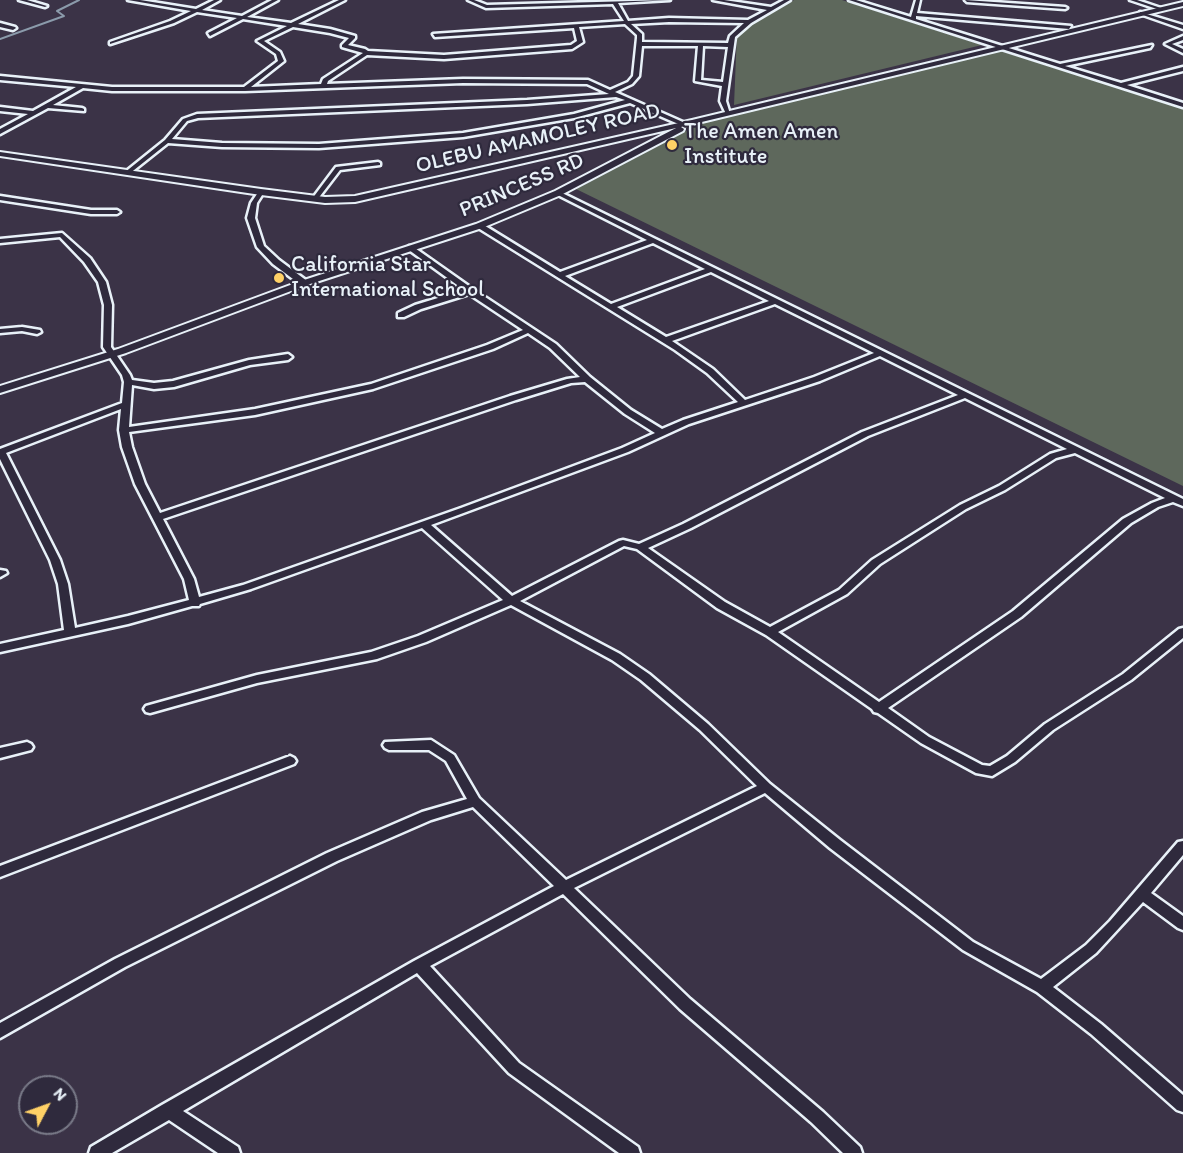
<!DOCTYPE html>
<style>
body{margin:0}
#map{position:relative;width:1183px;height:1153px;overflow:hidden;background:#3b3347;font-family:Itim,sans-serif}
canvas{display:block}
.north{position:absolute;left:18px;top:1075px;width:60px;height:60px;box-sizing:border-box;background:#2f2a3d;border:2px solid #797a88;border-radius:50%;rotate:49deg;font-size:16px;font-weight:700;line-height:24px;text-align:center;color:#e8f1f8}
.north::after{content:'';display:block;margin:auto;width:21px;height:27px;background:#ffd166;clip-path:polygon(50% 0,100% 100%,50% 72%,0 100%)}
</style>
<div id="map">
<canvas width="1183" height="1153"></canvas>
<div class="north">N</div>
</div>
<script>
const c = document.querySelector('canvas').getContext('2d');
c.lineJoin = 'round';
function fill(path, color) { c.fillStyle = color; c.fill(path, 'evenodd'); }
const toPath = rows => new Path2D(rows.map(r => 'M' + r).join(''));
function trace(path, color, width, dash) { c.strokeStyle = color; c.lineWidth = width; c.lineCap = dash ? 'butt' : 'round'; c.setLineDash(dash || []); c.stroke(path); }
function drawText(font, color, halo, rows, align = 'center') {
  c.font = font + ' Itim,sans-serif'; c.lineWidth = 4.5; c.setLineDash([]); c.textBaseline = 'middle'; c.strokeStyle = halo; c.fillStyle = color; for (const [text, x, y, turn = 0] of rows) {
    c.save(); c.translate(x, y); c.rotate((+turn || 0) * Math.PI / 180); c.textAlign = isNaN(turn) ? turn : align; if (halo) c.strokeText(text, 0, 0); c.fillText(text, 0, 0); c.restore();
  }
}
fill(toPath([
 [794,0,842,0,982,45,734,105,737,33],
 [995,49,1183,109,1183,486,576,189,703,122]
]), '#5e685c');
trace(toPath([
 [0,39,64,16,57,11,79,0]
]), '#8b9bab', 2);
const minor = toPath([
 [19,0,27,0,47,6,45,7,19,0],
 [128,0,140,0,196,9,214,0,220,0,202,10,242,16,272,0,278,0,247,17,291,23,339,0,345,0,298,24,330,29,355,36,355,38,348,45,365,49,368,51,444,55,571,45,577,41,574,28,435,37,433,34,624,21,613,4,486,8,468,0,474,0,487,5,670,0,618,3,628,21,669,18,748,20,767,10,713,0,724,0,771,7,784,0,790,0,751,23,735,37,726,101,730,114,726,114,720,101,722,86,695,81,698,46,642,46,639,76,632,84,615,92,685,123,686,124,683,126,630,103,574,118,463,137,319,148,222,147,168,143,129,174,124,173,165,140,183,119,197,114,527,100,609,94,587,84,463,83,245,91,112,91,83,88,53,105,82,108,84,109,84,111,48,108,0,134,0,129,28,114,0,111,0,107,33,111,76,87,0,80,0,76,112,87,244,87,278,61,276,54,257,41,287,26,243,19,210,36,208,33,237,18,197,12,174,23,110,44,110,42,170,21,191,11,128,0],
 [669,22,744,23,730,36,728,43,642,42,642,34,631,24,669,22],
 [625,24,637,35,637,38,633,76,628,82,610,90,588,80,463,79,327,84,328,81,367,55,444,59,572,49,583,42,579,27,625,24],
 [293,27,330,33,349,38,342,45,342,47,363,53,323,79,321,84,251,87,284,61,280,52,264,41,293,27],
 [703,46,728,47,723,82,701,80,703,46],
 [616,97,625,100,574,114,463,133,319,144,222,143,172,139,187,121,198,118,527,104,616,97],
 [849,0,856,0,911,17,916,0,920,0,917,13,1071,26,1069,29,916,16,916,19,1060,64,1152,45,1150,48,1065,66,1121,83,1183,67,1183,71,1127,85,1183,103,1183,107,849,0],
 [965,0,1065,7,1067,8,1065,9,967,2,965,0],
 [1130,0,1137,0,1164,9,1160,10,1130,0],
 [1140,12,1183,25,1183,29,1140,14,1140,12],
 [0,23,15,27,16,28,13,30,0,27,0,23],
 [1183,36,1183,40,1172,44,1183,49,1183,53,1165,44,1183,36],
 [378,162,380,163,380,165,340,170,317,200,312,199,336,167,378,162],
 [259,191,264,192,257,203,255,218,264,246,279,260,307,281,307,285,301,285,273,264,257,247,247,218,251,203,259,191],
 [558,191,1183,499,1183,506,1173,502,1158,507,1131,523,1021,617,888,708,929,737,982,765,990,766,1007,756,1045,724,1123,674,1179,629,1183,628,1183,638,1131,680,1053,730,1015,762,992,776,976,773,921,743,878,713,874,712,872,709,766,635,717,608,637,549,624,546,520,601,620,654,649,674,708,724,770,784,840,840,973,942,1041,979,1086,945,1110,921,1178,842,1183,841,1183,855,1151,893,1183,916,1183,930,1178,928,1143,902,1096,953,1053,987,1101,1024,1183,1095,1183,1112,1177,1110,1091,1034,1037,992,963,950,830,848,765,793,574,888,690,999,823,1112,860,1147,862,1153,843,1153,811,1122,680,1009,563,894,430,966,519,1063,638,1147,640,1153,619,1153,509,1073,417,973,183,1111,238,1147,240,1153,218,1153,169,1120,112,1153,89,1153,91,1147,162,1105,414,961,554,886,473,807,431,820,337,861,125,967,0,1038,0,1023,115,959,327,853,422,812,467,799,446,761,429,750,389,750,385,748,383,745,385,742,431,740,454,755,479,798,566,880,757,786,700,730,641,680,612,660,511,605,426,642,377,659,257,683,150,713,146,712,144,709,146,706,257,675,371,652,418,636,503,600,422,528,251,589,200,604,199,606,192,606,128,624,0,652,0,644,64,630,58,584,50,560,0,459,0,449,122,403,124,382,122,375,103,347,104,305,98,282,84,262,60,237,0,243,0,239,62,233,90,258,106,282,112,305,111,347,130,375,132,380,154,383,173,381,249,360,288,354,292,357,288,360,250,365,174,387,154,389,132,385,129,427,255,409,371,384,487,345,523,330,469,294,421,309,404,317,398,317,398,313,415,305,464,290,409,250,409,246,412,246,473,289,556,344,590,377,631,410,662,429,683,420,738,402,707,373,675,350,475,226,482,224,560,272,647,240,556,194,555,193,558,191],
 [653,243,705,269,611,304,565,276,653,243],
 [711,272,769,301,666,337,617,307,711,272],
 [775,304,874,353,814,377,745,400,713,369,672,341,775,304],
 [528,333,550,348,580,377,567,379,510,396,160,513,145,484,132,447,129,432,255,415,373,389,493,349,528,333],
 [880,356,958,395,862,432,683,524,639,544,623,540,619,541,512,596,431,525,628,452,689,424,820,381,880,356],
 [585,382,625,414,655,433,622,448,461,508,243,585,199,597,194,579,163,519,516,400,571,383,585,382],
 [965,398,1067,449,1050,454,999,486,960,505,872,560,839,590,770,627,725,602,648,548,691,528,868,436,965,398],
 [121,409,119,430,122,447,135,484,184,579,189,600,128,616,75,628,68,584,60,560,6,453,121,409],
 [1075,453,1165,498,1152,503,1123,519,1013,611,879,702,778,632,847,594,880,564,966,509,1005,490,1056,458,1075,453],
 [0,196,91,210,117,210,120,212,117,214,91,214,0,200,0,196],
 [22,327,40,330,41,332,37,334,22,331,0,333,0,329,22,327],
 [0,570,6,571,7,573,0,577,0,570],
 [27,742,31,744,33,747,31,750,0,758,0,748,27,742],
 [290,756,294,758,296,761,294,764,0,877,0,866,290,756]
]);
const tertiary = toPath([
 [1183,2,1183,6,681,127,684,129,683,131,561,195,482,228,307,285,126,353,0,393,0,386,118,349,301,281,476,224,555,191,676,128,355,202,325,203,261,195,0,156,0,152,261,189,325,197,355,196,692,120,1183,2]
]);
trace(minor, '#e8f1f8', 5);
trace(tertiary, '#e8f1f8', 4);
fill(minor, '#2f2a3d');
fill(tertiary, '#2f2a3d');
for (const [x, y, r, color] of [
 [672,145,6,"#ffd166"],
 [279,278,6,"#ffd166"]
]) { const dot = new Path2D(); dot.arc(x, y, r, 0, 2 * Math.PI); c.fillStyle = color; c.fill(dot); trace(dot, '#2f2a3d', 2); }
drawText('22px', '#e8f1f8', '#2f2a3d', [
 ["The Amen Amen",684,132],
 ["Institute",684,157],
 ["California Star",291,265],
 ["International School",291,290]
], 'left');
drawText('22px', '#e8f1f8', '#2f2a3d', [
 ["OLEBU AMAMOLEY ROAD",538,139,-13],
 ["PRINCESS RD",522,186,-23]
]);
</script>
